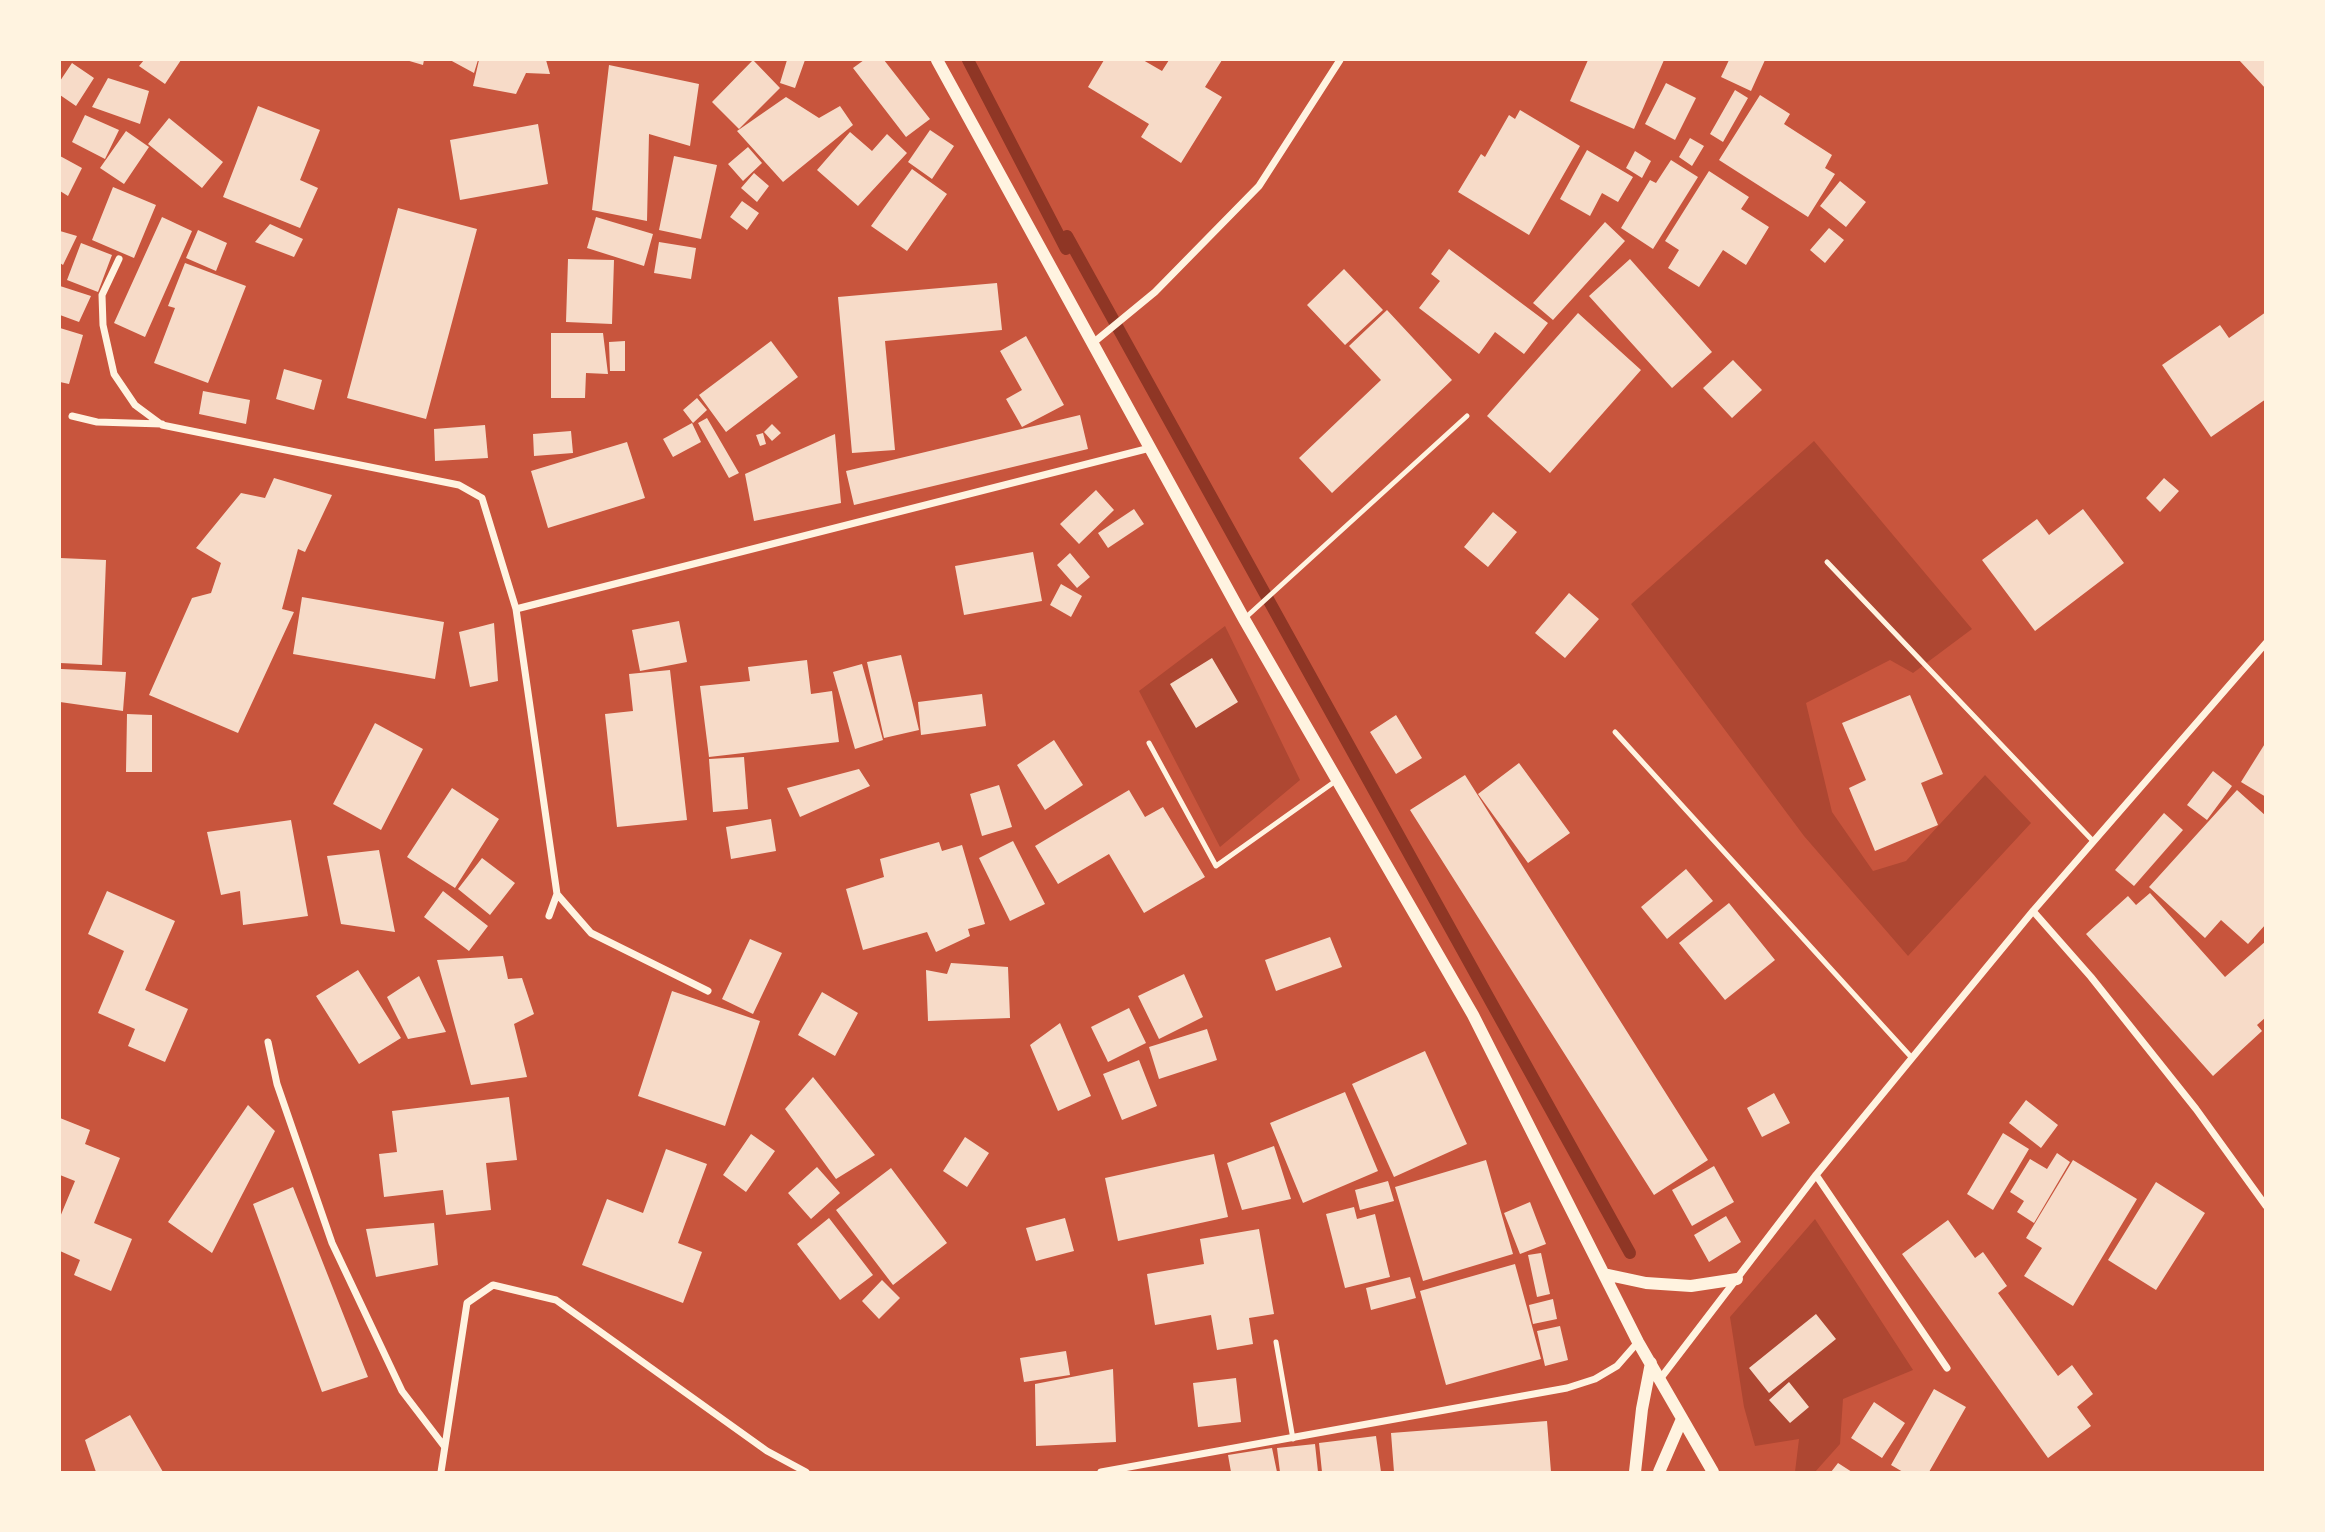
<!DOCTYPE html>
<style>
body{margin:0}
#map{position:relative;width:2325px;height:1532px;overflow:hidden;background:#c8553d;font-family:"PT Sans",sans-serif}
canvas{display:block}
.frame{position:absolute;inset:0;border:61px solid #fff3e0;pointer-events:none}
</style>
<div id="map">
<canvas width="2325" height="1532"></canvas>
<div class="frame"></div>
</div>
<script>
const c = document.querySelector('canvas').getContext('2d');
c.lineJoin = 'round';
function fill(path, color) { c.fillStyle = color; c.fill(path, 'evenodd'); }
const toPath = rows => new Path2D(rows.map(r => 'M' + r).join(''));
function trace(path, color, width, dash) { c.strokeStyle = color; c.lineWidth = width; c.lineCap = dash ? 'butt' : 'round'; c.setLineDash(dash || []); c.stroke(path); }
fill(toPath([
 [1814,441,1972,629,1913,673,1890,660,1806,703,1832,812,1873,871,1906,861,1985,775,2031,823,1908,956,1804,836,1631,604],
 [1225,626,1300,780,1220,847,1139,691],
 [1815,1219,1913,1370,1843,1399,1840,1444,1815,1472,1795,1472,1799,1439,1755,1446,1744,1407,1730,1317]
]), '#ae4732');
trace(toPath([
 [968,60,1066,249],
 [1067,236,1630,1253]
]), '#8f3625', 12);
fill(toPath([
 [144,60,181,60,165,84,139,66],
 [406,60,424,60,423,65],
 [450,60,478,60,474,73],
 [479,60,546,60,550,74,526,73,516,94,473,86],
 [753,60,780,88,739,129,712,102],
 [787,60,805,60,795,88,780,83],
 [864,60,884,60,930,119,906,137,853,68],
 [1104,60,1143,60,1162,71,1169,60,1222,60,1205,87,1222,97,1181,163,1141,137,1149,124,1088,87],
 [1588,60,1664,60,1634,129,1570,101],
 [1729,60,1765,60,1751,91,1721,77],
 [2239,60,2266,60,2266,89],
 [72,63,94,78,76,106,60,95,60,81],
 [609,65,699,84,690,146,649,134,647,221,592,210],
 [108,78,149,91,140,124,92,107],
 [1666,83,1696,98,1675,140,1645,124],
 [1735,90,1748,98,1723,142,1710,134],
 [1760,95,1790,114,1784,124,1832,155,1825,168,1835,174,1808,217,1719,160],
 [786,97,819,118,840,106,853,125,783,182,737,131],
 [258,106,320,130,300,180,318,188,300,228,223,197],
 [1520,110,1580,146,1529,235,1458,192,1481,154,1485,157,1509,115,1515,119],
 [85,115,119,130,105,159,72,142],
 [169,118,223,162,202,188,148,144],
 [538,124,548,184,460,200,450,140],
 [930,130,954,146,932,179,908,162],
 [126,131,149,147,124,184,100,168],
 [850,132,872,151,887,134,907,153,858,206,817,170],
 [1690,138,1704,146,1692,166,1679,157],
 [748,147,762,163,743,181,728,164],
 [1587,150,1633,177,1618,202,1602,193,1590,216,1560,199],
 [1635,151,1651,161,1642,178,1626,168],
 [60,156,82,168,68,196,60,191],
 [674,156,717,165,701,239,659,230],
 [1671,160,1698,177,1653,249,1621,228,1650,180,1656,183],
 [912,169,947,194,907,251,871,226],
 [1709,171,1749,197,1741,209,1769,227,1746,265,1723,250,1699,287,1668,268,1679,250,1665,241],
 [754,173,769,186,757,202,741,188],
 [1840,181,1866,202,1846,227,1820,206],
 [113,187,156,205,134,258,92,240],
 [742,201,759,213,747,230,730,217],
 [398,208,477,229,426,419,347,398],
 [162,217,192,231,145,337,114,323],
 [596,217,653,234,644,266,587,248],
 [1605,222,1625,241,1553,320,1533,303],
 [270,224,303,239,294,257,255,242],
 [1829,228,1844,240,1825,263,1810,250],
 [198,230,227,243,216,271,186,258],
 [60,231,77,236,63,265,60,263],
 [659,242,696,248,691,279,654,273],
 [81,243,112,255,98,292,67,280],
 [1449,249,1548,323,1524,354,1495,332,1479,354,1419,308,1440,281,1431,274],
 [568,259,614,260,612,324,566,322],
 [1630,259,1712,352,1672,388,1589,296],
 [185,263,246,286,208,383,154,363,175,308,168,306],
 [1344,269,1383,310,1345,345,1307,305],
 [997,283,1002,330,885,341,895,450,852,453,838,297],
 [60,286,91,296,79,322,60,315],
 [1387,310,1452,380,1332,493,1299,458,1381,380,1349,346],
 [2266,312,2266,399,2211,437,2162,365,2220,325,2229,338],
 [1578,313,1641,370,1550,473,1487,416],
 [60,328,83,335,69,384,60,382],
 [551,333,603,333,608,374,586,373,585,398,551,398],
 [1026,336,1064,405,1022,427,1006,399,1022,390,1000,351],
 [625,341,625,371,610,371,609,342],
 [771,341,798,377,726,432,699,395],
 [1733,360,1762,390,1732,418,1703,388],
 [284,369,322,380,314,410,276,399],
 [203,391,250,400,246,424,199,414],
 [697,398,707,410,693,423,683,410],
 [1080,415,1088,449,854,505,846,471],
 [707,418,739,473,729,478,698,423],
 [692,423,701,442,673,457,663,439],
 [772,424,781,433,772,441,764,432],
 [485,425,488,458,435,461,434,429],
 [571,431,573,453,534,456,533,434],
 [763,433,766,444,760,446,756,435],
 [835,434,841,503,754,521,745,474],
 [627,442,645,498,548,528,531,471],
 [274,478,332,495,305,552,298,549,282,609,294,612,238,733,149,695,192,598,211,593,221,563,196,548,241,493,265,498],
 [2164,478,2179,491,2160,512,2146,498],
 [1096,490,1114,510,1079,544,1060,524],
 [1134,509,1144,524,1108,548,1098,533],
 [2083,509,2124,563,2035,631,1982,560,2037,519,2049,535],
 [1493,512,1517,532,1488,567,1464,547],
 [1033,552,1042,601,964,615,955,566],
 [1070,553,1090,577,1077,588,1057,565],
 [60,558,106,560,102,665,60,663],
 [1061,584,1082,596,1071,617,1050,605],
 [1569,593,1599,619,1565,658,1535,633],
 [302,597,444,622,435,679,293,654],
 [679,621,687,662,640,671,632,630],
 [494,623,498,681,470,687,459,632],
 [901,655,919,730,884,738,867,662],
 [1212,658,1238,702,1196,728,1170,684],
 [807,660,811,694,832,691,839,742,709,757,700,686,750,681,748,667],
 [862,664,883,740,855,749,833,672],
 [61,669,126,672,123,711,60,702],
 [670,670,687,820,617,827,605,714,633,711,629,674],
 [982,694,986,726,921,735,918,702],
 [1910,695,1943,774,1921,783,1938,825,1875,851,1849,788,1866,780,1842,723],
 [127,714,152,715,152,772,126,772],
 [1396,715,1422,758,1396,774,1370,732],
 [375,723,423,749,381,830,333,804],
 [1054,740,1083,785,1045,810,1017,765],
 [2266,742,2266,797,2241,782],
 [744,757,748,809,713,812,709,759],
 [1519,763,1570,833,1528,863,1478,794],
 [859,769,870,786,800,817,787,788],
 [2213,771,2232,786,2207,820,2187,805],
 [1465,775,1708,1160,1654,1195,1410,810],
 [999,785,1012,827,982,836,970,794],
 [452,788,499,819,455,888,407,857],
 [1129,790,1145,817,1163,807,1205,877,1144,913,1109,854,1058,884,1035,846],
 [2237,790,2266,816,2266,924,2248,944,2221,920,2205,938,2149,887],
 [2164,813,2183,830,2134,886,2115,870],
 [771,819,776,851,731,859,726,827],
 [291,820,308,916,243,925,240,891,221,895,207,832],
 [1013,841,1045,904,1010,921,979,858],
 [939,842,942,851,962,845,985,924,968,929,970,936,936,952,927,932,863,950,846,889,884,877,880,859],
 [379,850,395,932,341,924,327,856],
 [482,858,515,883,490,915,458,889],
 [1686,869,1713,901,1667,939,1641,907],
 [107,891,175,921,145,990,188,1009,165,1062,128,1046,135,1029,98,1013,124,951,88,934],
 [443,891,488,926,469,951,424,917],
 [2150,893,2225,977,2266,941,2266,1017,2257,1025,2262,1031,2213,1076,2086,934,2128,896,2136,905],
 [1729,903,1775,960,1725,1000,1679,943],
 [1330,937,1342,967,1276,991,1265,960],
 [750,939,782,953,753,1014,722,999],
 [503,956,508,979,522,978,534,1014,514,1024,527,1077,471,1085,437,960],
 [951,963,1008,967,1010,1018,928,1021,926,970,947,974],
 [358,970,401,1038,359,1064,316,996],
 [1184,974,1203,1017,1159,1039,1138,996],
 [419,976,446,1032,408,1039,387,997],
 [672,991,760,1021,725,1126,638,1096],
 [822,992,858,1013,835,1056,798,1035],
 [1129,1008,1146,1043,1108,1062,1091,1027],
 [1060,1023,1091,1096,1058,1111,1030,1045],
 [1207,1029,1217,1060,1159,1079,1149,1047],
 [1425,1051,1467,1144,1394,1177,1352,1084],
 [1139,1060,1157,1106,1122,1120,1103,1074],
 [813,1077,875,1155,836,1179,785,1109],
 [1345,1092,1378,1171,1303,1203,1270,1123],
 [1774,1093,1790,1123,1762,1137,1747,1108],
 [509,1097,517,1160,486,1163,491,1210,446,1215,443,1190,384,1197,379,1154,397,1152,392,1111],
 [2026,1100,2058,1125,2041,1148,2009,1123],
 [248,1105,275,1131,212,1253,168,1222],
 [60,1118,90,1130,85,1144,120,1158,94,1223,132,1239,111,1291,74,1275,80,1260,60,1251,60,1217,75,1181,60,1175],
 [2003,1133,2029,1149,1993,1210,1967,1194],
 [751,1134,775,1151,746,1192,723,1175],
 [965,1137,989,1153,967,1187,943,1171],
 [1274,1146,1291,1199,1242,1210,1227,1163],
 [666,1149,707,1164,678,1243,702,1252,683,1303,582,1265,607,1199,643,1213],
 [2057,1153,2070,1162,2034,1223,2017,1212,2024,1201,2010,1192,2030,1159,2047,1169],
 [1214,1154,1228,1217,1118,1241,1105,1178],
 [1486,1160,1513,1254,1423,1281,1395,1187],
 [2073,1160,2137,1199,2073,1306,2024,1276,2042,1248,2026,1238],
 [1714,1166,1734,1202,1692,1226,1672,1190],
 [817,1167,840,1193,811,1219,788,1193],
 [891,1168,947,1243,893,1285,836,1210],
 [1388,1181,1394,1201,1360,1210,1355,1190],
 [2156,1182,2205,1213,2156,1290,2108,1260],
 [293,1187,368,1377,322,1392,253,1204],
 [1530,1202,1546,1244,1520,1254,1504,1213],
 [1354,1207,1357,1219,1375,1214,1390,1277,1345,1288,1326,1214],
 [1726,1216,1741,1242,1709,1262,1694,1235],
 [829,1218,873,1275,840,1300,797,1244],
 [1065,1218,1074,1251,1036,1261,1026,1228],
 [1948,1220,1975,1258,1983,1252,2007,1286,1998,1293,2058,1376,2072,1365,2093,1394,2077,1407,2091,1426,2048,1458,1902,1254],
 [434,1223,438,1265,376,1277,366,1229],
 [1259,1229,1274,1314,1249,1318,1253,1344,1217,1350,1211,1315,1155,1325,1147,1274,1204,1264,1200,1239],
 [1541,1253,1550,1294,1537,1297,1528,1255],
 [1515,1264,1541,1359,1446,1385,1420,1291],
 [1410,1277,1416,1298,1371,1310,1366,1288],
 [882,1280,900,1298,879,1319,862,1301],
 [1553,1299,1557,1319,1533,1324,1529,1305],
 [1816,1314,1836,1339,1769,1393,1749,1368],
 [1560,1326,1568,1360,1545,1366,1537,1331],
 [1066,1351,1070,1375,1024,1382,1020,1358],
 [1113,1369,1116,1442,1036,1446,1035,1384],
 [1236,1378,1241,1422,1198,1427,1193,1383],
 [1789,1382,1809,1407,1790,1423,1769,1400],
 [1934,1389,1966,1407,1929,1472,1903,1472,1891,1465],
 [1874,1402,1905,1423,1882,1458,1851,1438],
 [130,1415,163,1472,96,1472,85,1440],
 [1547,1421,1551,1472,1394,1472,1391,1433],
 [1376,1436,1381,1472,1322,1472,1319,1443],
 [1315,1444,1318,1472,1280,1472,1277,1448],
 [1272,1448,1277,1472,1231,1472,1228,1455],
 [1838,1463,1852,1472,1831,1472]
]), '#f7dbc8');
trace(toPath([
 [1827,562,2093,841],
 [1244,619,1467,416],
 [1615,732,1912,1058],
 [1149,743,1216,866,1337,780],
 [1276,1342,1293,1439]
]), '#fff3e0', 5);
trace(toPath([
 [119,259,102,295,103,325,114,374,135,405,162,425,459,485,482,498,516,609,1150,448],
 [1093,343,1155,292,1259,186,1340,60],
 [72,416,97,422,162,424],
 [516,609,557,894,549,916],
 [557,894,591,933,708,991],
 [2033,911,2091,977,2196,1109,2266,1206],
 [268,1042,277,1084,332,1243,402,1391,444,1446],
 [1816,1175,1947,1368],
 [1660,1379,1816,1175,1912,1058,2033,911,2266,643],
 [441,1472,467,1303,493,1285,556,1300,767,1451,806,1472],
 [1101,1472,1567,1388,1595,1379,1617,1366,1638,1342]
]), '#fff3e0', 7);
trace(toPath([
 [937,60,1244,619,1473,1015,1638,1342,1713,1472],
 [1604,1274,1646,1283,1691,1286,1737,1279],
 [1635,1472,1642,1409,1651,1363],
 [1659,1472,1682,1419]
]), '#fff3e0', 12);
</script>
